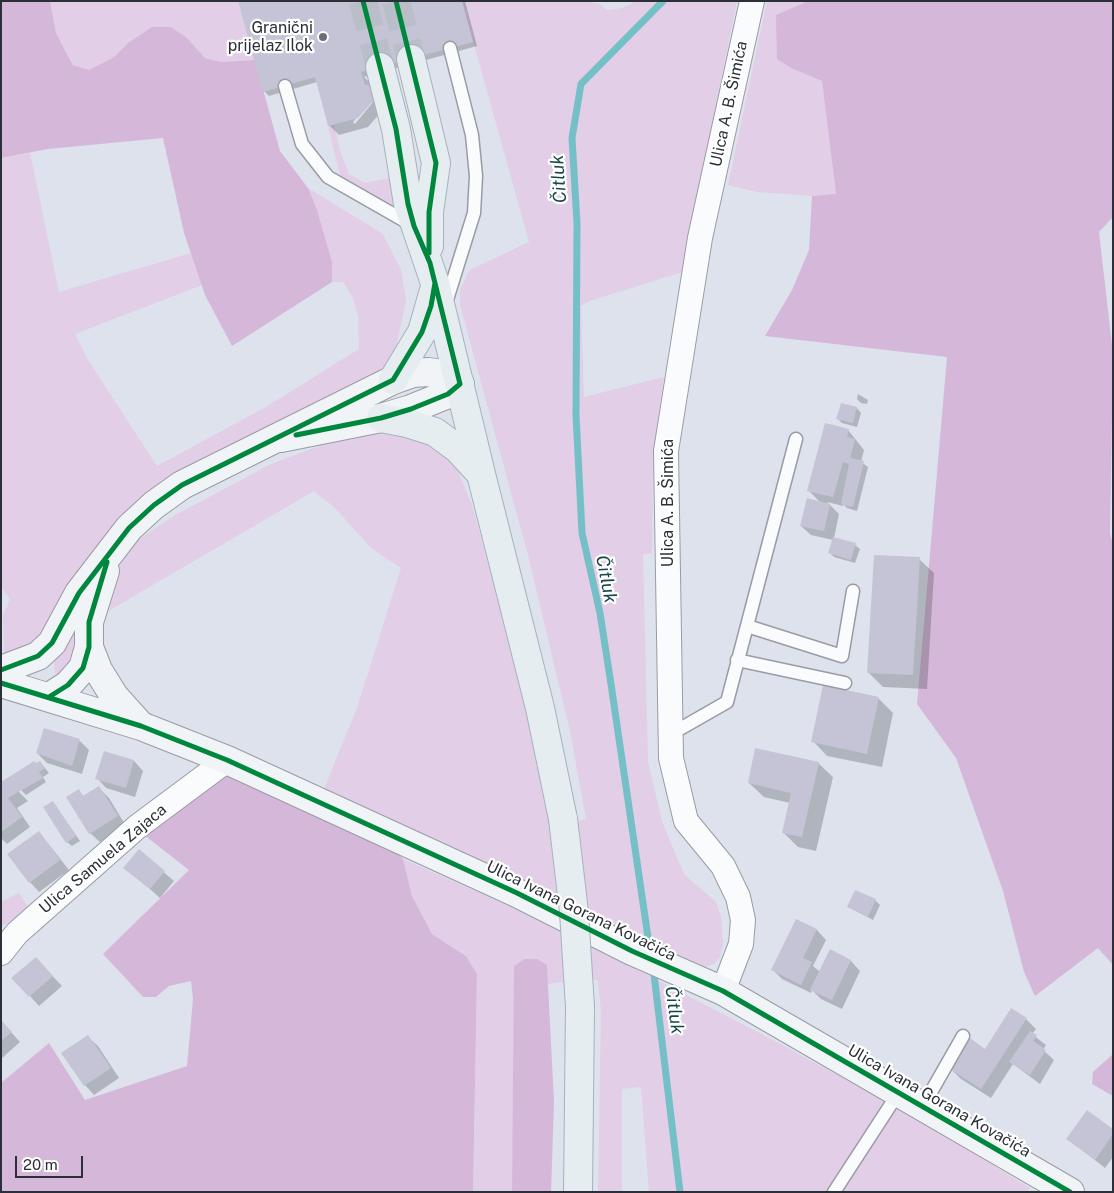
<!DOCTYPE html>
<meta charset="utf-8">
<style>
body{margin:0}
#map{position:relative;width:1114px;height:1193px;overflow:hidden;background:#dde2ed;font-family:"Public Sans",sans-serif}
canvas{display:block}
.frame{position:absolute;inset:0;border:2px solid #2b2f37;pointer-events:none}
.scale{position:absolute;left:15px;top:1156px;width:68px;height:22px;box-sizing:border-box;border:2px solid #2b2f37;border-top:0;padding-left:6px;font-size:15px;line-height:18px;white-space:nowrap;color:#2b2f37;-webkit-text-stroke:4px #fff;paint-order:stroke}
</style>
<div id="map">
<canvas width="1114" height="1193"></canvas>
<div class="frame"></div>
<div class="scale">20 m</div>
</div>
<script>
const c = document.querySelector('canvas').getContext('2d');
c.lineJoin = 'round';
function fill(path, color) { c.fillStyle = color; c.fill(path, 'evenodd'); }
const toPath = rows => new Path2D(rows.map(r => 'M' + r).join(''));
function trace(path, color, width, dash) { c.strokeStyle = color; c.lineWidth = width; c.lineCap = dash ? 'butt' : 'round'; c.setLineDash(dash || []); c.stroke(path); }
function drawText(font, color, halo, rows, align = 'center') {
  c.font = font + ' "Public Sans",sans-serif'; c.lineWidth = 4.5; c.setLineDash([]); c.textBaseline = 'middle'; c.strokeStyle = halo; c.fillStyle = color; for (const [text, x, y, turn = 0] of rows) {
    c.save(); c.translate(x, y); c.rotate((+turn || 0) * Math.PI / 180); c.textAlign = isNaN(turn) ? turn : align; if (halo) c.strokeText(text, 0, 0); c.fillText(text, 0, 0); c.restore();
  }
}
fill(toPath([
 [50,1,238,1,255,60,221,62,205,58,187,38,128,43,114,57,89,70,74,65,56,33],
 [462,1,588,1,602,5,606,10,623,8,636,1,737,1,682,272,590,301,581,306,584,397,664,377,653,455,652,554,643,554,648,762,662,821,677,858,685,875,716,902,721,917,723,944,720,957,714,964,705,967,689,964,322,794,357,708,401,568,371,548,335,508,314,491,103,614,110,582,127,555,138,540,172,517,269,465,342,437,382,428,423,437,455,464,472,505,511,646,548,794,551,826,586,819,570,731,528,555,460,305,460,289,470,270,529,242],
 [767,1,808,1,776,15,791,68,822,81,836,195,812,196,757,192,728,185],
 [334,124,340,151,349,174,365,183,395,177,397,205,389,205,340,175,328,126],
 [30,153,59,292,191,253,202,285,75,334,88,360,157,466,266,407,359,349,358,316,352,296,343,282,332,282,332,262,308,188,383,234,401,270,406,301,395,352,386,366,353,387,198,469,44,634,23,650,4,657,3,615,10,599,1,586,1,158],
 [82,613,74,660,59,676,55,673,54,662,58,651],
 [403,859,547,923,771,1039,904,1111,1030,1188,1027,1192,649,1192,641,1087,622,1089,622,1192,598,1192,601,1011,598,981,592,978,548,984,547,965,514,1079,512,1192,473,1192,477,974,466,956,432,934,412,896],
 [19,893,31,912,1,926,1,902]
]), '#e2cee6');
fill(toPath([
 [1,1,50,1,56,33,73,65,89,70,114,57,128,43,152,27,171,27,187,38,205,58,221,62,255,60,280,151,308,188,317,210,332,262,332,282,232,346,205,295,184,233,163,138,48,149,1,158],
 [808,1,1113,1,1113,217,1099,232,1113,354,1110,533,1113,545,1113,965,1098,948,1035,996,1024,972,1003,891,956,758,917,704,947,357,765,336,792,290,809,250,812,196,836,194,822,81,791,68,777,59,776,15],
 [216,777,230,777,250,783,393,847,403,859,412,896,432,934,466,956,477,974,473,1192,1,1192,1,1083,49,1043,85,1100,187,1066,193,999,191,981,169,986,156,997,143,997,103,954,189,870,144,835],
 [525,959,537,959,547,965,554,1102,551,1192,512,1192,514,966],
 [1113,1054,1113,1096,1092,1084,1093,1072]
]), '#d5b8d9');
fill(toPath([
 [239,1,465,1,477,46,364,77,376,88,382,111,368,127,339,135,329,125,317,82,269,96,264,91],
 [370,102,373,102,355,124,353,122],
 [858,394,868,400,867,404,861,403,857,399],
 [857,408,861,413,857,427,842,423,838,419],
 [848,430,864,450,861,462,868,467,857,511,847,508,843,504,843,506,827,502,839,514,834,538,855,545,860,549,855,563,834,557,829,552,833,540,811,535,801,526,821,503,808,490],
 [919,559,934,573,927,689,883,687,868,672],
 [878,698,893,713,882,767,827,756,813,741],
 [45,729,80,741,89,750,82,774,47,763,37,753],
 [105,753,134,761,143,771,135,797,106,788,97,778],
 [40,762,49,773,43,777,46,782,26,795,21,790,17,790,28,801,17,808,30,827,7,844,1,838,1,784],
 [818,763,833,777,816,851,798,847,784,833,790,803,764,797,749,783],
 [99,788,109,798,126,826,100,842,90,833,78,791,85,797],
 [53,802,80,841,72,846,67,842],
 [39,832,69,870,39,892,30,882],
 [139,851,174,881,160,898,125,867],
 [875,900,880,905,873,920,848,907],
 [797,921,817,930,826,940,813,966,820,972,830,951,851,961,860,971,842,1009,821,999,812,990,811,993,782,979,773,970],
 [45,968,62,986,39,1006,30,996],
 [1026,1019,1036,1029,1032,1034,1046,1045,1043,1050,1054,1060,1040,1084,1013,1064,991,1098,961,1079,951,1069,986,1050],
 [1,1021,20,1042,1,1059],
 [88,1037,98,1046,119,1078,94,1095,85,1085],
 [1113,1130,1113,1157,1105,1168,1068,1139]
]), '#0003');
trace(toPath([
 [650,951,611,684,600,613,582,533,576,415,577,223,572,138,581,84,663,1],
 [653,966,680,1192]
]), '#75c0c6', 7);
fill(toPath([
 [238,1,462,1,473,42,361,72,365,85,369,85,373,101,358,118,328,126,315,77,263,92],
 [841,403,857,407,853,423,836,419],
 [825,423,849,429,847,437,855,439,850,458,864,461,853,507,841,504,849,464,843,462,833,497,807,491],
 [807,498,830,504,824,531,800,526],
 [833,537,856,543,851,560,828,553],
 [874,555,920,557,913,675,867,673],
 [823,685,879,697,867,754,811,742],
 [44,728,80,739,72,766,36,753],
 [755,748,819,762,802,837,782,833,791,793,748,783],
 [104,751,134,760,126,788,95,779],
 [34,761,36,763,40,761,45,768,39,772,43,778,8,798,22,817,1,832,1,782],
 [99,786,118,816,89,834,66,797,79,789,83,796],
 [53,801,76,836,66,843,43,807],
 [39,831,60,860,29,883,7,854],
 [139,849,165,871,150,889,123,868],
 [855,890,876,899,868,917,847,907],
 [796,919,817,929,803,958,812,962,801,985,771,970],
 [830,949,851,960,832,1000,810,990],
 [36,957,53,976,29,997,11,978],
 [1011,1008,1027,1018,981,1089,950,1069,970,1038,985,1049],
 [1,1020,12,1032,1,1041],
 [1030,1031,1037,1035,1033,1041,1046,1050,1030,1075,1009,1062],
 [88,1035,111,1068,84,1086,61,1053],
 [1087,1110,1113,1129,1113,1134,1095,1160,1066,1139]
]), '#c5c4d6');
trace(toPath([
 [363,1,380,67],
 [396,1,411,59]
]), '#b9bec9', 28, [28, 14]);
const lane = toPath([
 [285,86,302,144,328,177,412,225],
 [445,306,474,213,476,176,472,135,450,48],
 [747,626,842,656,853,591],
 [737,660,845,683],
 [671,734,727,702,796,439],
 [923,1106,963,1036],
 [834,1192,899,1092]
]);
const street = toPath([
 [1,953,17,933,137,827,227,760],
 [723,991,741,944,743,920,738,897,723,866,686,821,671,758,666,451,700,238,752,1]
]);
const secondary = toPath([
 [89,647,98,670,114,696,141,726],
 [1,670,38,656,52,643,79,593,129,528,154,505,182,485,393,380,413,373,428,372,443,374,460,384,448,394,411,409,381,418,281,438],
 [1,683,141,726,227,760,517,893,632,951,723,991,1070,1192],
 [49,697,68,685,83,668,89,647,89,622,105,571]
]);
const primary = toPath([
 [411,59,436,163,429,212,429,246],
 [380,67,396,129,408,204,435,283,481,474,540,708,563,819],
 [393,380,422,332,435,287],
 [381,418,407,423,435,432,458,449,481,474],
 [578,1192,580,1007]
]);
trace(lane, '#989ca4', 15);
trace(street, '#989ca4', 26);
trace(secondary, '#989ca4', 30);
trace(primary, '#a5b2bd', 30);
trace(lane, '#fafbfc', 12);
trace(street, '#fafbfc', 24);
trace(secondary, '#f1f4f6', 28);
trace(primary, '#e6edf1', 28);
const primaryBridge = toPath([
 [563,819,574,912,580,1007]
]);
trace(primaryBridge, '#a5b2bd', 30, []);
trace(primaryBridge, '#e6edf1', 28);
trace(toPath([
 [396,1,436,163,429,212,429,253],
 [296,435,381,418,411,409,448,394,460,384,430,263,414,226,408,204,396,129,363,1],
 [1,670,38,656,52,643,79,593,129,528,154,505,182,485,393,380,422,332,431,306,435,283],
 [1,683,141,726,227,760,517,893,632,951,723,991,1070,1192],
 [49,697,68,685,83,668,89,647,89,622,107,562]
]), '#00873e', 5);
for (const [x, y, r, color] of [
 [323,37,5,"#696e77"]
]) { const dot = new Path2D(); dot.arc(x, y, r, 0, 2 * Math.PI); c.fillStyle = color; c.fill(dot); trace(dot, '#fff', 2); }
drawText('16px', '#2b2f37', '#fff', [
 ["Granični",313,28],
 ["prijelaz Ilok",313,46]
], 'right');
drawText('16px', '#2b2f37', '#fff', [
 ["Ulica A. B. Šimića",729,104,-78],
 ["Ulica A. B. Šimića",668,503,-90],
 ["Ulica Samuela Zajaca",103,859,-40],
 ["Ulica Ivana Gorana Kovačića",581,911,26],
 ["Ulica Ivana Gorana Kovačića",939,1101,30]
]);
drawText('italic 18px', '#164647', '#fff', [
 ["Čitluk",559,179,-94],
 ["Čitluk",606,579,79],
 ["Čitluk",674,1010,82]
]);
</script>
